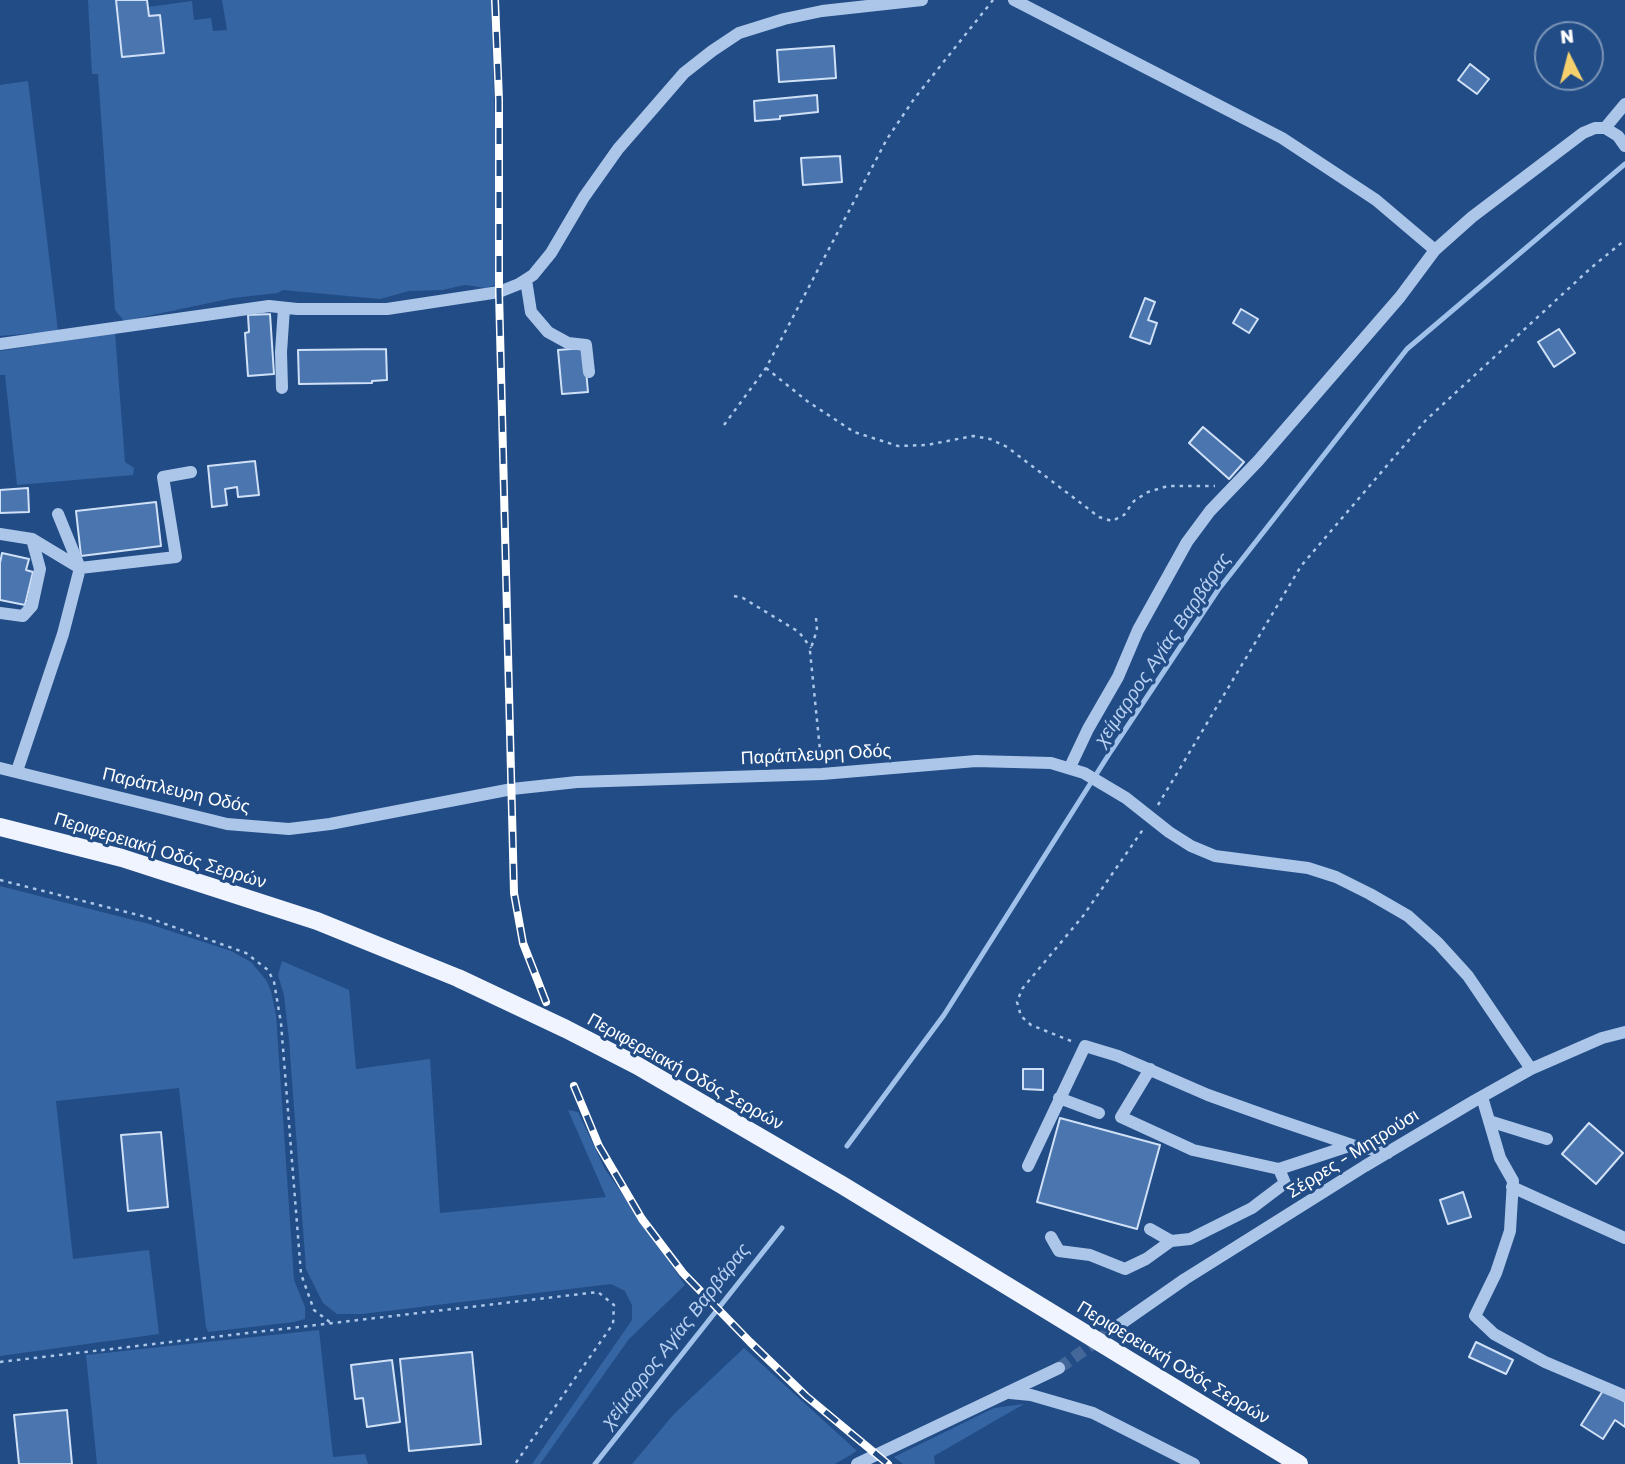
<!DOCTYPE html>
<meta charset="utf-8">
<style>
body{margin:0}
#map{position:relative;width:1625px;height:1464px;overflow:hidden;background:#224c86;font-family:Rubik,sans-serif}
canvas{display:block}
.north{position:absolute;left:1534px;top:21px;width:70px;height:70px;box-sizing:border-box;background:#224c86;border:2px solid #7a94b6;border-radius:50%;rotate:354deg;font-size:19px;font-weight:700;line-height:28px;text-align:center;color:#fff}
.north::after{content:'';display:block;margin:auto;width:24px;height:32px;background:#f5d06d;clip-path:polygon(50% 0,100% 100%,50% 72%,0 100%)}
</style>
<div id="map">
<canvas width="1625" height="1464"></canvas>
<div class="north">N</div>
</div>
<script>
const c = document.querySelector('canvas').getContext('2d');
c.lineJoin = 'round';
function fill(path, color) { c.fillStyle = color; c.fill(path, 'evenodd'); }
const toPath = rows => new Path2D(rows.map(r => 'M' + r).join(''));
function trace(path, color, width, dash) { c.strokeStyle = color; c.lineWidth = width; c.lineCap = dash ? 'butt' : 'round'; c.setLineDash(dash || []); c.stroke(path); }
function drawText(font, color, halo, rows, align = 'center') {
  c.font = font + ' Rubik,sans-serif'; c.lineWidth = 6; c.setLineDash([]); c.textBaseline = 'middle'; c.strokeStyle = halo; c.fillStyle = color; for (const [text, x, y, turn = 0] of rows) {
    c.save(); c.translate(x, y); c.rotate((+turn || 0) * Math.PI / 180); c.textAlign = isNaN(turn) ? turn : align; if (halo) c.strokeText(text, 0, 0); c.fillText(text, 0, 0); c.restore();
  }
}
fill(toPath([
 [88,0,116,0,123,57,164,52,160,16,149,16,148,7,192,1,194,20,211,18,213,31,227,30,222,0,491,0,495,127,495,285,486,288,465,285,442,290,409,291,380,299,283,290,277,293,233,298,124,321,115,310,98,74,92,74],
 [28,81,58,331,0,336,0,85],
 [115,333,125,462,134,468,133,475,17,485,5,375,0,375,0,351],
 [0,886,149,924,231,951,251,962,266,980,271,991,276,1015,294,1280,305,1307,305,1319,294,1322,208,1332,206,1327,179,1088,56,1101,73,1259,149,1250,159,1334,0,1356],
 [282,961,349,990,356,1069,430,1059,440,1213,606,1197,568,1110,578,1112,605,1169,685,1285,629,1339,540,1464,532,1464,632,1320,632,1305,625,1291,611,1284,362,1314,337,1314,323,1303,306,1269,289,1040,284,995,278,975],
 [319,1330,333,1457,365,1454,368,1464,97,1464,86,1355],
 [744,1348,857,1451,835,1464,632,1464,674,1414],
 [1024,1404,934,1456,935,1464,903,1464,894,1457,994,1408]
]), '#3665a3');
trace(toPath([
 [847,1146,944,1015,1111,751,1218,590,1407,349,1625,164],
 [595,1464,782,1228]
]), '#9fc1ea', 5);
const building = toPath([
 [116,0,147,0,149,16,160,15,164,53,122,57,116,0],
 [834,46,836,78,779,82,777,50,834,46],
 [1470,64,1489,79,1477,94,1458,80,1470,64],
 [817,95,818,112,780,116,780,119,755,121,754,101,817,95],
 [840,156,842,182,803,185,801,158,840,156],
 [1145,298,1155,302,1148,320,1157,323,1150,344,1130,337,1145,298],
 [1241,309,1258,319,1249,333,1233,323,1241,309],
 [270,314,274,374,248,376,245,333,249,332,248,315,270,314],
 [1559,329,1575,353,1554,367,1538,342,1559,329],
 [584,348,588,392,562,394,558,350,584,348],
 [386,349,387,380,372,381,372,383,299,384,298,350,386,349],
 [1203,427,1244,462,1229,479,1189,443,1203,427],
 [255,461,259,495,238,497,237,487,225,489,227,505,212,507,208,466,255,461],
 [28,488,29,512,0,513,0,490,28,488],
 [156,502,161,546,81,556,76,511,156,502],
 [2,553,29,559,26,570,33,572,25,605,0,600,0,563,2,553],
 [1023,1069,1043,1069,1043,1090,1023,1089,1023,1069],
 [1060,1118,1160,1145,1137,1229,1037,1202,1060,1118],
 [1589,1123,1623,1153,1596,1184,1562,1154,1589,1123],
 [161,1132,168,1207,128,1211,121,1135,161,1132],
 [1463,1192,1471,1217,1448,1224,1440,1200,1463,1192],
 [1476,1342,1513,1360,1506,1374,1469,1357,1476,1342],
 [472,1352,481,1444,409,1451,400,1359,472,1352],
 [392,1360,400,1422,367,1427,363,1398,355,1399,351,1365,392,1360],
 [1604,1389,1625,1402,1625,1427,1615,1420,1603,1439,1581,1425,1604,1389],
 [67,1410,72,1464,19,1464,14,1415,67,1410]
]);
fill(building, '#4b75ae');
trace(building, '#d0e1f7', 2);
trace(toPath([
 [1059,1368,1112,1330]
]), '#436798', 12, [12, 6]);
trace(toPath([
 [766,368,807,401,854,432,898,446,927,445,973,436,990,439,1007,447,1099,517,1112,521,1124,515,1134,501,1148,492,1168,486,1215,486],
 [724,425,766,368,887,139,914,99,993,0],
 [734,596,743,598,799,632,811,648],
 [816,618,817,630,810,651,821,760],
 [1158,805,1301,566,1426,420,1592,267,1625,240],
 [0,880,146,917,246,953,268,970,274,982,281,1023,301,1274,314,1310,331,1323],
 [1071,1041,1031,1025,1021,1016,1017,1002,1022,989,1083,916,1144,828],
 [0,1362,598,1292,614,1305,613,1324,515,1464]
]), '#acc6e9', 2.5, [3.5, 5]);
trace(toPath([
 [1014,0,1282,138,1376,200,1435,250],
 [1605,128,1625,104],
 [526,280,531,312,548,332,568,343,586,345,589,372],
 [0,344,269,306,297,309,387,309,499,292,519,284,533,275,551,253,584,197,618,149,684,73,712,51,739,33,784,19,822,11,922,0],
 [282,388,281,352,284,308],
 [58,514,80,568,176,557,163,477,191,472],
 [0,534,32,539,80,568,63,634,17,771],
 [0,613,23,616,32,606,40,569,32,539],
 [1070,767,1088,729,1118,677,1138,630,1187,542,1210,511,1258,461,1400,297,1435,250,1472,217,1583,133,1595,128,1605,128,1618,136,1625,146],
 [0,768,227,824,289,829,330,824,512,789,577,782,822,774,976,761,1051,763,1084,773,1126,798,1169,832,1191,846,1215,856,1308,868,1336,877,1370,894,1408,916,1438,943,1468,976,1531,1069],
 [1150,1069,1121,1117,1193,1150,1279,1169,1285,1183,1252,1208,1190,1239,1171,1241,1150,1229],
 [1482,1097,1500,1158,1513,1181,1510,1231,1496,1273,1475,1316,1494,1334,1545,1362,1625,1396],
 [1059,1098,1099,1113],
 [1489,1121,1547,1139],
 [1028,1166,1085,1046,1118,1056,1208,1095,1275,1119,1352,1145,1388,1153],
 [1279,1169,1352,1145],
 [1512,1187,1625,1238],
 [1051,1237,1059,1251,1090,1255,1125,1269,1146,1259,1171,1241],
 [1112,1330,1185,1279,1365,1166,1474,1101,1531,1069,1602,1038,1625,1032],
 [1010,1393,1031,1395,1093,1413,1194,1464],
 [857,1464,1059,1368]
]), '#acc6e9', 12);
trace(toPath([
 [0,827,122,858,317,921,458,978,566,1029,638,1066,842,1185,1299,1464]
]), '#eff4fe', 18);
const rail = toPath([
 [495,0,499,100,499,292,514,893,523,943,546,1002],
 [574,1086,599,1146,642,1219,683,1273,750,1342,806,1396,888,1464]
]);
trace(rail, '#fff', 8);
trace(rail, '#224c86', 5, [16]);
drawText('18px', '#fff', '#224c86', [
 ["Παράπλευρη Οδός",816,755,-3],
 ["Παράπλευρη Οδός",176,791,13],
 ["Περιφερειακή Οδός Σερρών",160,851,17],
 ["Περιφερειακή Οδός Σερρών",685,1072,29],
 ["Σέρρες - Μητρούσι",1353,1154,-32],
 ["Περιφερειακή Οδός Σερρών",1173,1363,31]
]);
drawText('italic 19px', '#b7d0f1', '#224c86', [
 ["χείμαρρος Αγίας Βαρβάρας",1163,650,-56],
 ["χείμαρρος Αγίας Βαρβάρας",676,1336,-52]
]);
</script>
